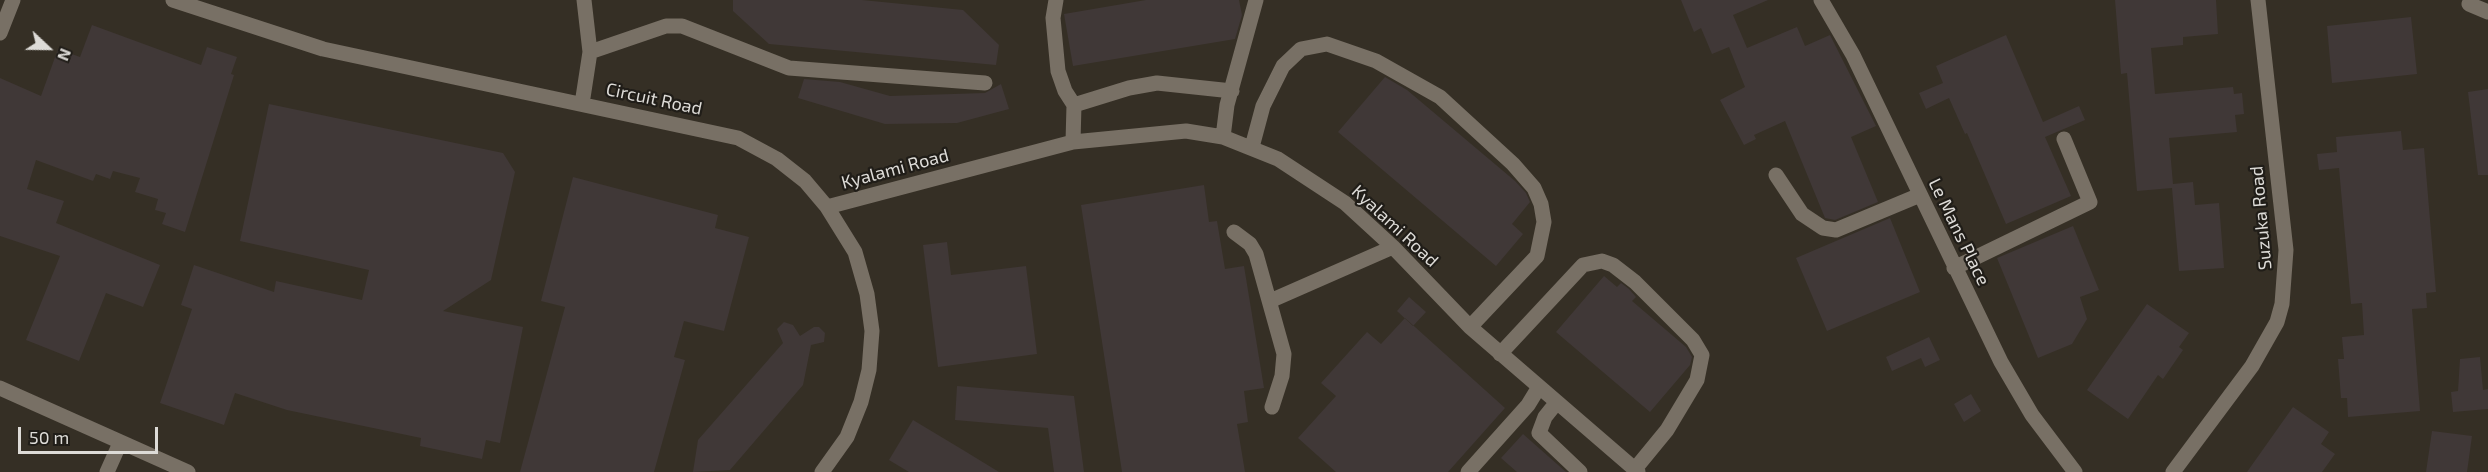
<!DOCTYPE html>
<style>
body{margin:0}
#map{position:relative;width:2488px;height:472px;overflow:hidden;background:#2a2621;font-family:"Exo 2",sans-serif}
canvas{display:block}
.north{position:absolute;left:18px;top:18px;width:60px;height:60px;-webkit-text-stroke:4px #201d18;paint-order:stroke;rotate:112deg;font-size:16px;font-weight:700;line-height:24px;text-align:center;color:#dddbd7}
.north::after{content:'';display:block;margin:auto;width:21px;height:27px;background:#dddbd7;clip-path:polygon(50% 0,100% 100%,50% 72%,0 100%)}
.scale{position:absolute;left:18px;top:427px;width:140px;height:27px;box-sizing:border-box;border:3px solid #dddbd7;border-top:0;padding-left:8px;font-size:18px;line-height:21px;white-space:nowrap;color:#dddbd7;-webkit-text-stroke:4px #201d18;paint-order:stroke}
</style>
<div id="map">
<canvas width="2488" height="472"></canvas>
<div class="north">N</div>
<div class="scale">50 m</div>
</div>
<script>
const c = document.querySelector('canvas').getContext('2d');
c.lineJoin = 'round';
function fill(path, color) { c.fillStyle = color; c.fill(path, 'evenodd'); }
const toPath = rows => new Path2D(rows.map(r => 'M' + r).join(''));
function trace(path, color, width, dash) { c.strokeStyle = color; c.lineWidth = width; c.lineCap = dash ? 'butt' : 'round'; c.setLineDash(dash || []); c.stroke(path); }
function drawText(font, color, halo, rows, align = 'center') {
  c.font = font + ' "Exo 2",sans-serif'; c.lineWidth = 4.5; c.setLineDash([]); c.textBaseline = 'middle'; c.strokeStyle = halo; c.fillStyle = color; for (const [text, x, y, turn = 0] of rows) {
    c.save(); c.translate(x, y); c.rotate((+turn || 0) * Math.PI / 180); c.textAlign = isNaN(turn) ? turn : align; if (halo) c.strokeText(text, 0, 0); c.fillText(text, 0, 0); c.restore();
  }
}
fill(toPath([
 [0,0,2488,0,2488,472,0,472]
]), '#352f25');
fill(toPath([
 [733,0,862,0,963,10,999,45,996,65,769,44,733,11],
 [1146,0,1239,0,1242,15,1235,39,1073,66,1064,14],
 [1681,0,1768,0,1733,15,1747,48,1797,27,1805,46,1830,35,1876,126,1851,137,1878,202,1835,220,1825,218,1785,121,1754,135,1756,139,1744,145,1720,100,1745,87,1729,47,1712,54,1701,28,1694,32],
 [2115,0,2216,0,2218,34,2183,37,2183,45,2151,48,2155,94,2233,87,2234,94,2242,93,2244,114,2235,115,2237,132,2169,138,2173,184,2193,182,2195,205,2219,203,2224,268,2179,271,2172,188,2137,191,2127,73,2121,74],
 [2411,17,2417,74,2332,83,2327,26],
 [92,25,201,65,207,47,237,57,231,74,234,75,185,232,162,224,166,213,155,210,158,199,135,192,140,178,113,171,110,179,96,174,93,181,36,160,27,189,64,201,56,223,160,265,143,307,106,293,79,361,26,340,60,256,0,236,0,78,41,96,58,49,80,57],
 [2006,35,2043,122,2079,106,2085,120,2045,137,2071,196,2006,224,1967,133,1965,134,1949,98,1926,109,1919,93,1943,83,1936,66],
 [1385,77,1407,90,1515,181,1526,193,1530,202,1512,224,1523,234,1496,266,1338,132],
 [804,79,840,82,890,96,985,93,1001,84,1009,109,957,123,885,124,798,98],
 [2488,89,2488,175,2478,175,2468,92],
 [269,104,503,153,515,172,491,280,443,311,523,327,500,443,486,440,482,459,420,446,421,438,287,410,235,393,224,425,160,403,192,309,181,305,194,265,274,292,276,281,362,300,369,270,240,241],
 [2401,131,2403,150,2424,148,2436,292,2426,293,2427,308,2412,309,2420,411,2348,417,2347,398,2341,398,2338,359,2344,359,2342,337,2364,335,2362,303,2351,304,2339,168,2319,170,2317,154,2337,152,2336,137],
 [573,177,718,215,715,228,749,237,724,331,684,321,674,357,685,360,654,472,520,472,565,307,541,301],
 [1204,185,1209,222,1217,221,1225,269,1244,266,1264,388,1244,391,1248,422,1237,424,1245,472,1122,472,1081,205],
 [1890,218,1920,292,1827,331,1796,258],
 [2073,226,2099,290,2080,297,2087,319,2072,344,2038,358,1997,258],
 [947,242,951,275,1026,266,1037,354,938,367,923,245],
 [1604,276,1617,287,1621,283,1629,289,1636,297,1632,301,1686,347,1692,357,1690,365,1650,412,1556,332],
 [1409,297,1426,312,1413,326,1397,311],
 [2147,304,2189,333,2179,347,2183,350,2163,379,2158,375,2128,419,2087,390],
 [1405,318,1505,408,1448,472,1336,472,1298,438,1336,396,1321,383,1367,332,1381,344],
 [784,322,793,325,800,336,814,327,819,327,825,333,824,342,811,345,803,385,730,470,693,472,698,440,783,343,777,329],
 [1929,337,1940,360,1925,367,1921,358,1892,371,1886,357],
 [2480,357,2483,390,2488,389,2488,409,2453,412,2451,392,2458,391,2460,359],
 [957,386,1074,396,1084,472,1054,472,1048,428,955,420],
 [1971,394,1981,411,1964,422,1954,404],
 [2293,407,2329,432,2321,444,2335,454,2322,472,2247,472],
 [913,420,963,450,999,472,909,472,889,460],
 [2432,431,2472,436,2467,472,2426,472],
 [1523,434,1566,472,1517,472,1501,458]
]), '#403837');
trace(toPath([
 [173,0,323,49,738,138,777,159,805,181,827,207,855,252,867,294,872,331,869,370,861,402,847,437,822,472],
 [1056,0,1053,18,1058,71,1065,91,1074,105,1073,142],
 [1821,0,1853,55,2001,362,2032,415,2075,472],
 [2469,4,2488,12],
 [0,33,13,0],
 [590,52,666,26,682,26,789,68,985,83],
 [582,104,590,52,584,0],
 [1074,105,1129,88,1157,83,1232,91],
 [1223,137,1227,105,1256,0],
 [1252,147,1263,106,1283,66,1301,49,1327,44,1376,61,1440,97,1513,164,1534,188,1541,204,1544,222,1537,256,1470,327],
 [1776,175,1802,214,1823,228,1836,230,1920,195],
 [827,207,1073,142,1186,131,1223,137,1278,159,1345,203,1393,247,1470,327,1638,472],
 [1234,232,1250,244,1256,254,1284,354,1282,376,1272,407],
 [1954,268,2090,202,2064,139],
 [1270,301,1393,247],
 [1500,354,1583,265,1602,261,1613,265,1635,282,1693,340,1702,355,1697,380,1667,430,1635,469],
 [0,388,188,472],
 [1557,402,1545,417,1539,433,1580,472],
 [107,472,120,443],
 [1468,472,1528,405,1539,387],
 [2173,472,2252,366,2277,322,2282,304,2286,250,2258,0]
]), '#787065', 15);
drawText('18px', '#dddbd7', '#201d18', [
 ["Circuit Road",654,99,12],
 ["Kyalami Road",895,169,-15],
 ["Suzuka Road",2261,218,-95],
 ["Kyalami Road",1395,226,43],
 ["Le Mans Place",1959,232,64]
]);
</script>
